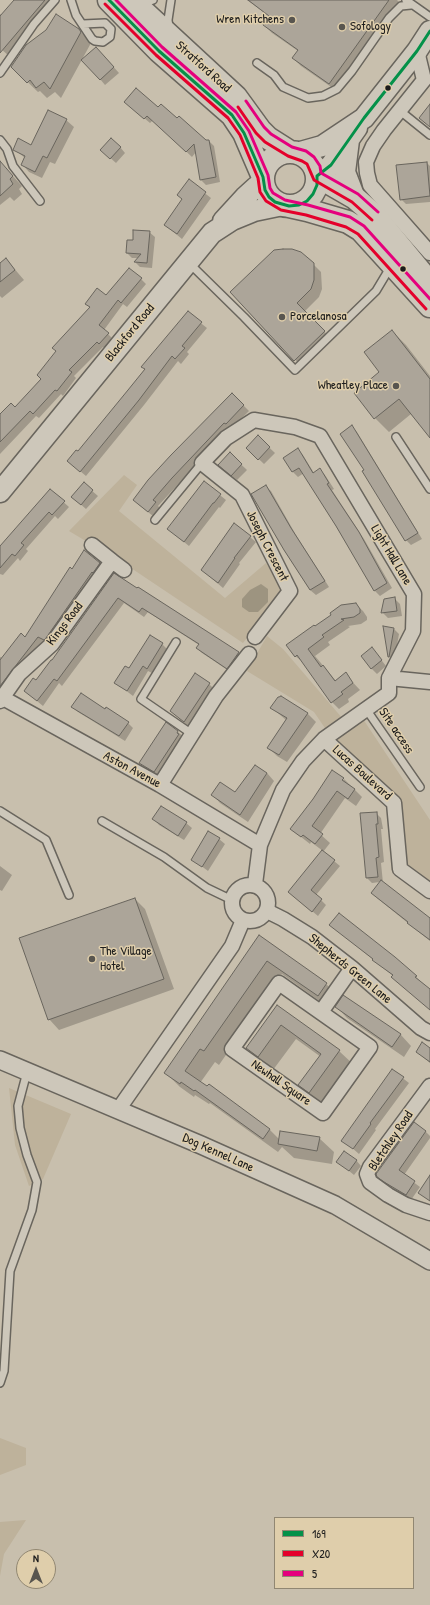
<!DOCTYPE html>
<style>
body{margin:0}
#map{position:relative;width:430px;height:1605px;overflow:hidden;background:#c8bfad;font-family:"Patrick Hand",sans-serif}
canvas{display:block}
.legend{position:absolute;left:274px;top:1517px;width:140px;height:72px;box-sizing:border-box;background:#dfceab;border:1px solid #918772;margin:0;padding:5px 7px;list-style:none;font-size:12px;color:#1c1c1c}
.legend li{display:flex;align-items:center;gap:8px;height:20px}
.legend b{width:20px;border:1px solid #918772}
.north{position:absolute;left:16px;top:1549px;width:40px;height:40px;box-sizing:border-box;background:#dfceab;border:1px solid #918772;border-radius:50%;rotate:0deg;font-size:11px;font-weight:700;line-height:16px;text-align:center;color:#1c1c1c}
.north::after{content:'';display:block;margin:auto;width:14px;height:18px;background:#58554f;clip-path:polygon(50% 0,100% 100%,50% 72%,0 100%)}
</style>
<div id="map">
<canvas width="430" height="1605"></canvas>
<ul class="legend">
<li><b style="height:5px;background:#049149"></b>169</li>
<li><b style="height:5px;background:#e4002b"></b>X20</li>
<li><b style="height:5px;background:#e5007d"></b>5</li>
</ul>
<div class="north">N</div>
</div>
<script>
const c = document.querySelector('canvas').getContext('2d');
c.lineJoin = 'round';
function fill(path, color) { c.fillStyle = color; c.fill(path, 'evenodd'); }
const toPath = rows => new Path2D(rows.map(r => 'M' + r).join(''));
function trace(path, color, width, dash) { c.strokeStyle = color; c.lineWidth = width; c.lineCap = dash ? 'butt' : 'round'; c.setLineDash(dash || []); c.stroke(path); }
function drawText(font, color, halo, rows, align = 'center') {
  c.font = font + ' "Patrick Hand",sans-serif'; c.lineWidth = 3; c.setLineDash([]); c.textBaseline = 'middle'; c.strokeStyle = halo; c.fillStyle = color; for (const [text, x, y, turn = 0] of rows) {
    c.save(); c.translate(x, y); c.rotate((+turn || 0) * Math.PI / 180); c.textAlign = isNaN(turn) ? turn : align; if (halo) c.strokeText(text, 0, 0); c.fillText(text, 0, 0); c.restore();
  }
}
fill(toPath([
 [124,475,137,485,119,511,225,598,266,563,284,590,243,643,131,568,69,531],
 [267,636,283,649,343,719,327,731,314,712,247,671],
 [363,719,430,820,430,883,406,864,398,801,332,741],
 [9,1088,71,1114,43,1179,29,1186,15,1145],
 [0,1438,26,1448,26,1465,0,1475],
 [26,1520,4,1554,0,1576,0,1522]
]), '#beb29b');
fill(toPath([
 [261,584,268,589,268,602,258,612,249,612,242,607,242,599,250,590]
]), '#9d9480');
fill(toPath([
 [15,0,57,0,9,56,0,48,0,14,2,15],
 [247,0,397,0,400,3,337,91,301,66,293,58,298,51,272,33,264,25,270,17],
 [78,29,91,43,61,98,55,92,47,98,40,91,38,92,12,67],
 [101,53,119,73,105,85,100,79],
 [131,107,158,109,177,119,205,141,209,141,214,146,220,182,206,185,201,180,196,152,192,157,153,120,150,123],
 [66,120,74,127,55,164,50,162,42,178,29,172,22,164,25,158,14,149,31,146],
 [120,147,125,153,116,163,107,155],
 [0,162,22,186,19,189,22,194,14,201,10,197,0,205],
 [427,163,430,166,430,202,406,204,401,199,397,165],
 [189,181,211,198,182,239,165,225,183,199],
 [149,232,155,237,152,268,140,267,135,262,138,258,132,258,127,253,134,242],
 [6,259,24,280,2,298,0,296,0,264],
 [313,264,321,272,322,289,319,297,304,312,332,339,303,368,231,292],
 [141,279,146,284,127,307,123,304,104,330,113,339,105,348,103,347,74,376,76,378,63,396,61,394,39,418,36,416,0,454,0,420,15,408,42,379,90,308,87,304,106,296],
 [188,313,207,328,187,352,189,354,181,364,178,361,144,405,86,476,68,461,78,453,128,391],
 [392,331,406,345,430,376,430,437,411,414,389,432,375,418,381,372],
 [232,394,249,411,207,453,158,506,160,508,153,516,139,505],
 [352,427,357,432,422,539,411,545,406,540,365,470],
 [258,437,275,453,264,464,247,448],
 [298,450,303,455,314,473,320,470,325,475,334,489,332,490,364,539,392,588,380,596,375,591,304,473,298,477,293,472],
 [230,454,247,470,237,480,224,470],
 [205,483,226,500,220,508,219,507,189,546,174,534],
 [84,484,98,496,86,509,78,502],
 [265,486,271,491,296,535,329,587,316,595,310,590,284,550],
 [50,490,69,507,58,519,55,516,26,549,28,551,20,561,18,558,3,575,0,574,0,547],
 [235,525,256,542,239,563,240,564,223,588,202,570],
 [100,563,105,569,0,700,0,657,3,658,25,638,72,570],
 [114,574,138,590,139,588,239,653,244,658,232,673,202,653,197,648,199,645,148,612,144,617,124,603,62,686,59,683,43,706,25,691,36,681,52,662],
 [394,598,400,604,402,616,388,618,383,613,385,600],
 [355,604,363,611,367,617,367,620,361,624,348,626,350,627,328,642,330,645,315,656,336,681,345,674,360,690,348,699,349,702,339,709,332,702,303,662,295,656,315,627],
 [384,628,394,629,399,634,394,662,389,657],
 [162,644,167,649,152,673,148,671,133,696,116,683,129,669],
 [372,648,386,666,377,674,371,668],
 [209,684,217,692,192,730,171,711],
 [281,697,308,714,316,722,287,762,277,756,269,748,286,720,272,708],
 [72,707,105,711,128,723,133,728,125,741,78,712],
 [178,732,186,739,163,779,149,770,141,762],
 [267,773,274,781,248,822,220,803,213,795,235,794],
 [342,778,340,784,344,779,362,797,356,806,345,798,320,834,330,843,323,852,340,866,316,895,326,905,318,916,295,897,323,851,311,842,310,844,291,829],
 [376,813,381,818,383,829,381,829,384,862,381,863,383,883,430,919,430,941,377,898,380,882,372,883,367,878],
 [154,819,186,823,192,828,184,840,159,825],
 [219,839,225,844,208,871,192,859],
 [0,866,12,875,2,891,0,890],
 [135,899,145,909,174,989,59,1030,49,1019],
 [331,925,394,957,430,990,430,1009,393,976],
 [259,936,326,984,342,999,401,1035,411,1046,404,1057,347,1018,335,1005,332,1010,282,974,219,1065,215,1062,200,1083,207,1088,209,1085,270,1130,280,1140,319,1138,334,1152,332,1164,294,1158,282,1147,278,1152,210,1103,209,1104,195,1095,194,1097,180,1087,166,1073],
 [277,1007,339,1051,354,1065,324,1106,314,1100,300,1085,321,1057,296,1039,273,1070,261,1062,247,1048],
 [430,1049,430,1063,417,1052],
 [392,1070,409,1083,375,1129,376,1130,359,1154,343,1140],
 [414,1124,426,1132,430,1136,430,1138,404,1175,420,1187,411,1200,384,1182,378,1176],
 [356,1160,361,1166,354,1175,338,1162]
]), '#0003');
const building = toPath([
 [14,0,45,0,0,53,0,16,14,0],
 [248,0,389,0,329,84,292,58,298,50,263,25,269,16,248,0],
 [56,14,79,29,81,32,50,89,44,82,36,88,30,80,27,83,11,67,26,45,46,30,56,14],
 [96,47,114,67,100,80,81,60,96,47],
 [136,88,158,107,161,104,177,118,179,116,206,140,209,140,216,177,200,180,194,144,186,152,147,116,144,119,124,102,136,88],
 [430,104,430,127,419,118,430,104],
 [48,110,67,119,47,158,43,156,35,172,21,165,25,156,13,150,18,138,31,145,48,110],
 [111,138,121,147,110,159,100,150,111,138],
 [0,161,13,176,10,179,13,184,0,196,0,161],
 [427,162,430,196,400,200,396,165,427,162],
 [189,179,206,192,177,234,164,225,182,199,177,195,189,179],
 [133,230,150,231,147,263,134,262,141,254,126,253,127,240,133,240,133,230],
 [283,249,292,249,301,252,314,263,314,280,311,289,297,303,325,331,294,361,230,292,274,250,283,249],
 [6,258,15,270,0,282,0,263,6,258],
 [129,268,142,278,121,303,118,300,99,325,109,333,99,344,97,342,69,370,72,372,57,391,55,390,33,414,30,411,0,442,0,414,11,403,15,407,41,379,37,375,56,351,52,348,90,307,85,304,97,288,106,295,129,268],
 [188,311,202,322,182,346,185,348,175,359,172,356,139,400,80,472,67,461,76,450,78,451,128,390,145,369,141,367,188,311],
 [392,330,430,379,430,438,399,399,374,419,354,393,379,372,364,352,392,330],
 [232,393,244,405,226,424,224,423,172,478,153,500,156,502,148,512,133,500,148,480,171,455,232,393],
 [352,425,418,533,405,541,362,471,364,470,340,434,352,425],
 [258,435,270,447,258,460,246,448,258,435],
 [298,448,313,473,320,468,329,483,327,484,359,532,387,583,374,591,336,526,299,468,292,472,283,458,298,448],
 [230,452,242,464,231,476,218,465,230,452],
 [204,481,221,494,214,503,213,503,184,542,167,529,204,481],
 [84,482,93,490,81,505,71,497,84,482],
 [266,485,291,528,325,581,310,590,284,550,251,494,266,485],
 [50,489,65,501,52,515,49,512,21,543,24,545,15,556,12,554,0,568,0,546,50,489],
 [234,523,251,536,234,558,235,558,218,583,201,570,234,523],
 [84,550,100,563,93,573,92,572,46,638,44,640,38,637,0,686,0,660,21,633,25,637,70,567,72,569,84,550],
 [114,573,137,588,138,587,239,652,227,669,196,648,199,644,142,608,139,612,118,598,57,681,54,679,37,701,24,691,33,678,36,680,51,660,52,660,114,573],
 [395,597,397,611,381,613,384,599,395,597],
 [356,603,360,609,360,613,354,617,341,619,344,620,322,635,324,637,308,649,321,667,323,665,335,681,346,672,353,683,341,692,343,694,331,703,297,655,295,657,286,645,314,625,315,626,331,615,330,613,341,605,356,603],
 [383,626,394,628,389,657,388,657,383,626],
 [150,635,163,643,147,669,143,666,127,691,114,683,125,666,129,668,150,635],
 [372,647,382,660,371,669,361,656,372,647],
 [195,673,210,683,184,722,170,711,195,673],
 [81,693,105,709,106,707,129,722,119,736,71,707,81,693],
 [281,696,308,713,279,755,267,748,287,718,270,708,278,697,279,697,281,696],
 [166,722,178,731,177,733,179,734,154,772,139,763,166,722],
 [255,765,267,773,240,815,211,795,220,782,235,792,255,765],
 [332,770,344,778,342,780,355,789,348,799,337,791,312,826,323,834,315,844,303,835,301,837,290,829,313,799,332,770],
 [161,806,187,822,178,836,152,819,161,806],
 [377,812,378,824,376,824,379,857,376,858,378,877,366,878,360,813,377,812],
 [208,831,220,838,202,867,191,860,208,831],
 [322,850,335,860,311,890,322,899,312,912,288,892,322,850],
 [381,880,430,918,430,940,407,923,408,922,371,893,381,880],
 [135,898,164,979,48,1020,19,938,135,898],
 [339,913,395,957,417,976,415,977,430,989,430,1010,391,977,393,975,372,960,373,959,329,925,339,913],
 [259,935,327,983,318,996,267,961,204,1051,200,1049,185,1071,207,1086,209,1084,270,1129,263,1139,195,1090,194,1091,181,1082,180,1084,164,1073,259,935],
 [343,995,401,1034,392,1047,335,1007,343,995],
 [277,1005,340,1050,309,1093,298,1085,321,1054,281,1025,258,1057,246,1048,277,1005],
 [422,1042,430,1048,430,1062,416,1052,422,1042],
 [392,1069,404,1077,370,1123,371,1124,353,1149,341,1141,392,1069],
 [414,1122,426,1131,399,1170,415,1181,406,1195,384,1182,377,1177,376,1174,414,1122],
 [280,1131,320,1137,317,1151,278,1144,280,1131],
 [344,1151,357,1160,349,1171,336,1162,344,1151],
 [430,1175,430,1201,418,1193,430,1175]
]);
fill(building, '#aca599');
trace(building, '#69655d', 1);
const service = toPath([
 [71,0,76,15,92,39,95,41,103,42,110,37,111,29,105,23,83,24],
 [406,0,430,17],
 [140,5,153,0],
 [169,28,168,20,171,0],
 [257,63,274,75,283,87,308,98,323,96,337,89,352,71,389,18,401,6,411,5],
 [0,73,34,24,55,0],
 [399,110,430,135],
 [0,140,7,149,13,166,40,201],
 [190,264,244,317,295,370,376,291,391,266],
 [396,437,430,489],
 [155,520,202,463],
 [176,642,141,699,192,734],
 [366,709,420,787],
 [0,811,46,840,69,895],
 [102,821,164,857,207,888,232,900],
 [0,1383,4,1371,10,1271,32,1210,37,1182,27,1155,20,1128,18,1106,27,1072]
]);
const minor = toPath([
 [417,51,424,80,384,130,373,146,366,162,367,173,370,185,430,253],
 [112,561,124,570],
 [255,637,290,591,242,495,202,463,226,438,254,420,295,427,320,436,414,594,413,631,389,678,389,693,324,739,303,761,283,790,260,845,255,884],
 [389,678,430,682],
 [3,698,160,785,260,845],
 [0,701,19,674,52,644,112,561,92,545],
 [324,739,394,803,400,869,430,891],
 [160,785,216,696,249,654],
 '232 903a18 18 0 1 1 36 0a18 18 0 1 1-36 0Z',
 [267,911,283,919,312,937,352,968,421,1028,430,1033],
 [279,983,370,1047,323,1113,232,1049,279,983],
 [321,1012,352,968],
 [430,1086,370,1167,367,1174,370,1182,388,1195,406,1205,430,1213],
 [118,1110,232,946,243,920]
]);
const tertiary = toPath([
 [0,1060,201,1145,335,1205,430,1261]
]);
const secondary = toPath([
 [349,140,345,172,355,198],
 [297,153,322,146,364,118,417,51,430,31],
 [317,176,331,165,357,128],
 [223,221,245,197,256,187,263,182],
 [0,492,212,233,232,220,254,211,283,205]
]);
const trunk = toPath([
 [109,0,159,51,232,115,244,133,263,177],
 [131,0,236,97,260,130,268,138,290,152],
 '263 179a27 27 0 1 1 54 0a27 27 0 1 1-54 0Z',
 [317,176,355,198,363,205,375,216,430,283],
 [289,206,307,210,348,222,361,230,430,306]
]);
trace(service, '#69655d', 10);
trace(minor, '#69655d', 17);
trace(tertiary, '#69655d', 20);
trace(secondary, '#69655d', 23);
trace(trunk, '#69655d', 25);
trace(service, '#cdc7ba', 7);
trace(minor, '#cdc7ba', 14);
trace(tertiary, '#cdc7ba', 17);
trace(secondary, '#cdc7ba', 20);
trace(trunk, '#cdc7ba', 22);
trace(toPath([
 [109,0,159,51,232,115,244,133,263,177,265,190,269,197,275,202,289,206,299,205,307,201,313,194,317,185,317,176,331,165,364,118,417,51,430,31]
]), '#049149', 3);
trace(toPath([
 [105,4,156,55,228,118,240,135,258,178,260,192,266,201,281,210,306,215,346,227,358,234,426,309],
 [238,107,256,133,265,142,288,156,302,161,307,164,314,180,352,202,372,220]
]), '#e4002b', 3);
trace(toPath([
 [116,0,162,47,236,112,249,131,268,175,270,188,273,193,285,200,308,205,350,217,364,226,430,299],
 [246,101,264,127,271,134,292,147,306,151,314,157,320,166,321,173,358,194,378,212]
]), '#e5007d', 3);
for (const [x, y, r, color] of [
 [292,20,4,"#58554f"],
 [342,27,4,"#58554f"],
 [388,88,3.5,"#1c1c1c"],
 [403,269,3.5,"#1c1c1c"],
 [282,317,4,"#58554f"],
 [396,386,4,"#58554f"],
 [92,959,4,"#58554f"]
]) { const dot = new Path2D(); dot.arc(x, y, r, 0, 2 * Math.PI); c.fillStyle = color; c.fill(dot); trace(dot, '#dfceab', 1.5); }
drawText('13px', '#1c1c1c', '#dfceab', [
 ["Wren Kitchens",284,20,"right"],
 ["Sofology",350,27],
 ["Porcelanosa",290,317],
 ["Wheatley Place",388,386,"right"],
 ["The Village",100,952],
 ["Hotel",100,967]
], 'left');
drawText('13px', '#1c1c1c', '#dfceab', [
 ["Stratford Road",203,67,42],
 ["Blackford Road",130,333,-51],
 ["Joseph Crescent",267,546,63],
 ["Light Hall Lane",391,555,59],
 ["Kings Road",65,624,-53],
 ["Site access",396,731,56],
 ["Aston Avenue",132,770,28],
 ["Lucas Boulevard",362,773,42],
 ["Shepherds Green Lane",350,969,39],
 ["Newhall Square",281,1083,35],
 ["Bletchley Road",391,1141,-56],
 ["Dog Kennel Lane",218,1153,24]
]);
</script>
